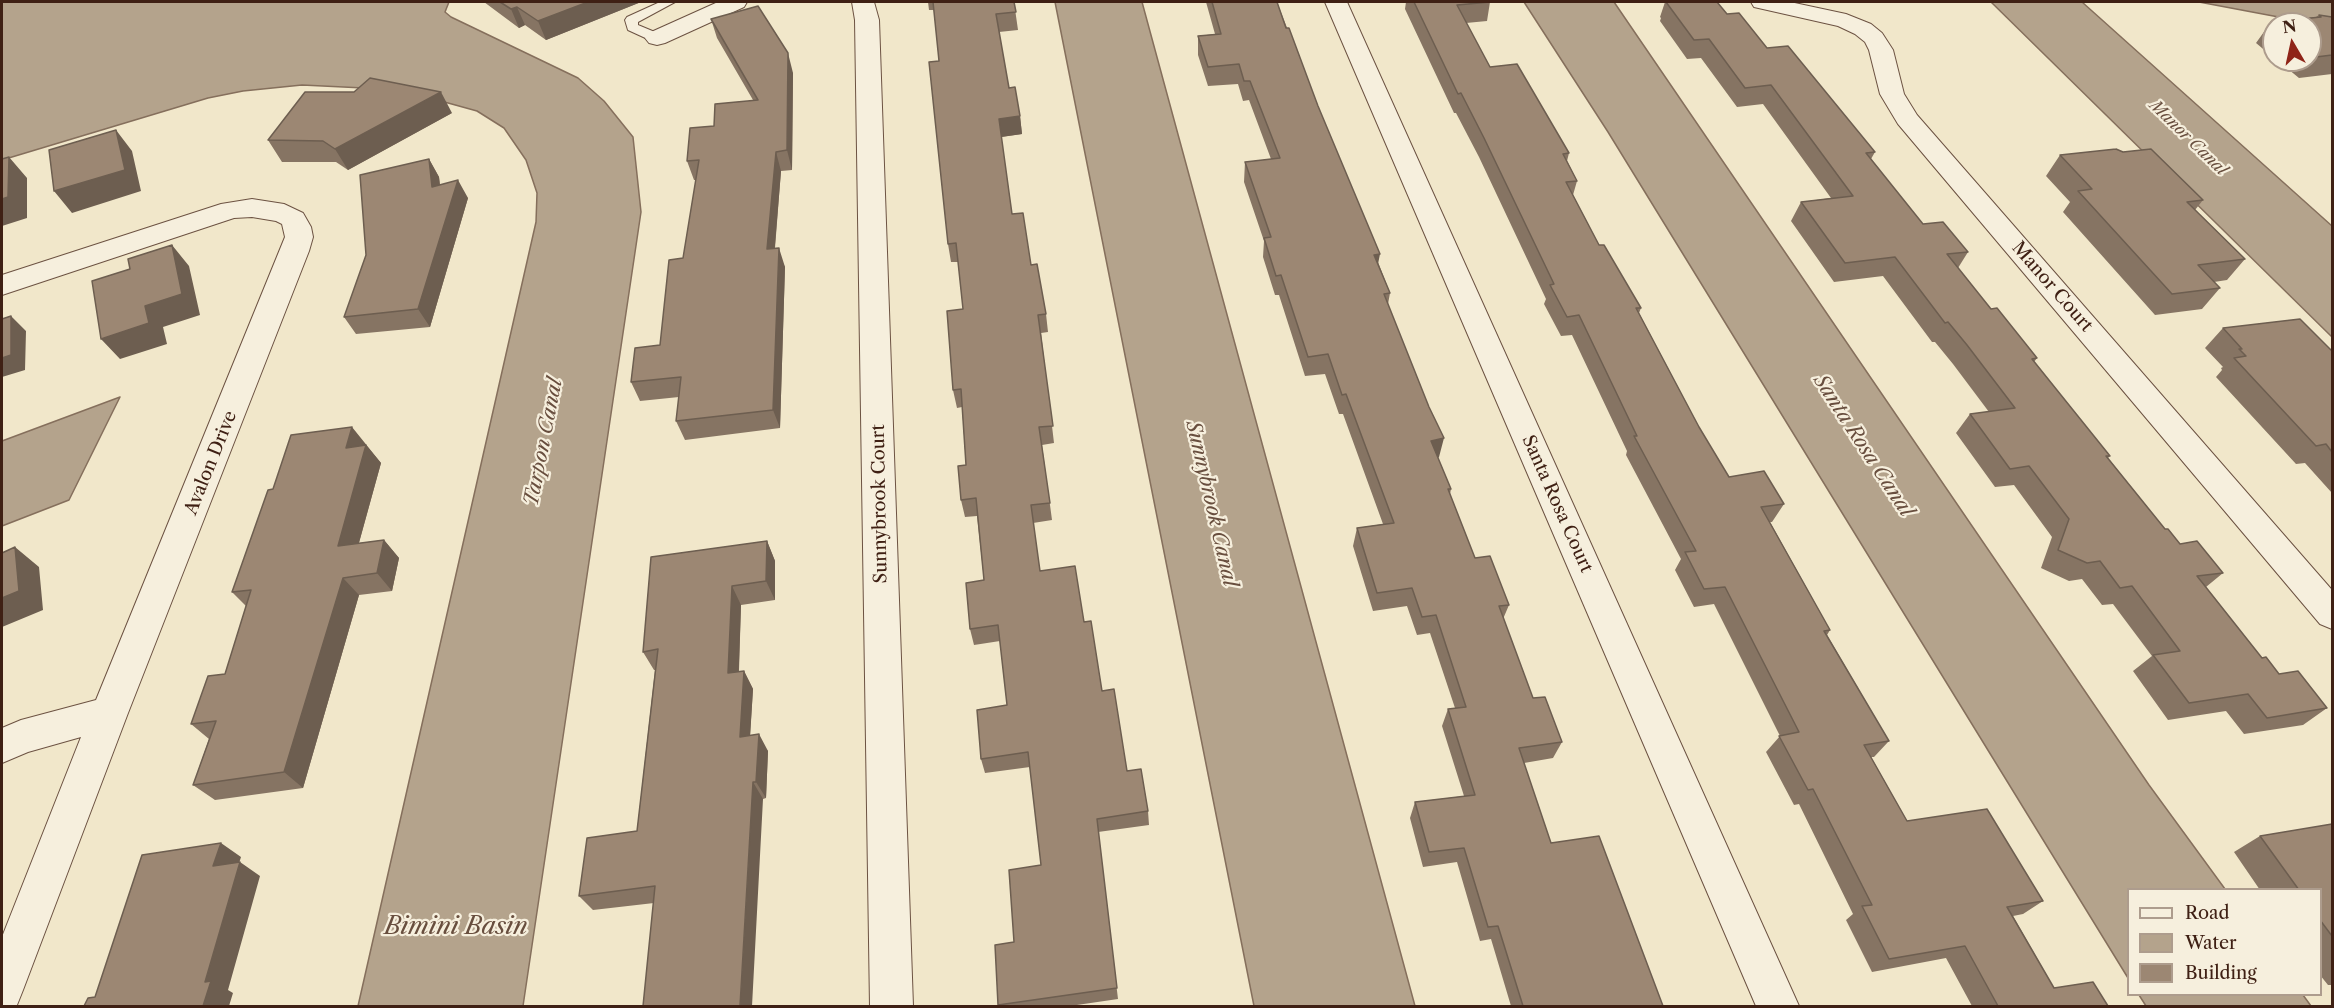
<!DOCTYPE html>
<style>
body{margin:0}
#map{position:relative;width:2334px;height:1008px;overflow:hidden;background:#f1e7ca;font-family:"Libre Caslon Text",serif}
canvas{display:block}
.frame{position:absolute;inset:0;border:3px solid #3f2014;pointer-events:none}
.legend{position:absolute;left:2127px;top:888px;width:195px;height:108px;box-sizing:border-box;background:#f6efdd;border:2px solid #ad9c8d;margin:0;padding:8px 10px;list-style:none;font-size:18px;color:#3f2014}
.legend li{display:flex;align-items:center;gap:12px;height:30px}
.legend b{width:30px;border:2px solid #ad9c8d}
.north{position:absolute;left:2262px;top:12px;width:60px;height:60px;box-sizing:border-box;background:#f6efdd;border:2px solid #ad9c8d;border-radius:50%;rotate:351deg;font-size:16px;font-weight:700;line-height:24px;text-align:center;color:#3f2014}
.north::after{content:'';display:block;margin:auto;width:21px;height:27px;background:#8f2418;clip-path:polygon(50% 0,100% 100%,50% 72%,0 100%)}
</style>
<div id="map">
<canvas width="2334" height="1008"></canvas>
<div class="frame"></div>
<ul class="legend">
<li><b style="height:8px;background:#f6efdd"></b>Road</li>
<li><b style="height:16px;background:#b4a38c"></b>Water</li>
<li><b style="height:16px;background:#9c8773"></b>Building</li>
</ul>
<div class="north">N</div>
</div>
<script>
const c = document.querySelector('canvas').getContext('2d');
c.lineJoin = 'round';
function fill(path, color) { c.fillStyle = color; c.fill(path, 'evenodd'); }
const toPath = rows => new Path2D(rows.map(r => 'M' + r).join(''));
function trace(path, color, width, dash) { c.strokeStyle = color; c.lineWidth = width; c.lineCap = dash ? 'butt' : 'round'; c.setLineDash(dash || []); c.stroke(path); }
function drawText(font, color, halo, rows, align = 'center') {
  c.font = font + ' "Libre Caslon Text",serif'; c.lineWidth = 4.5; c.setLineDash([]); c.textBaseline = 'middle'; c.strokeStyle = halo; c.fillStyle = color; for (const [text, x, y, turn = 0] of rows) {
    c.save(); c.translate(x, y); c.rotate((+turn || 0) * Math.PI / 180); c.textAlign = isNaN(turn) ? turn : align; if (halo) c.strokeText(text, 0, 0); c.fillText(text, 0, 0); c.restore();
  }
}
const water = toPath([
 [2,2,449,2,445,12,451,17,578,78,604,101,633,137,641,212,523,1006,358,1006,536,222,537,193,526,160,504,128,477,111,430,98,364,88,302,85,243,91,208,98,2,160,2,2],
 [1055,2,1142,2,1415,1006,1254,1006,1055,2],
 [1524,2,1614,2,2149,785,2225,889,2128,890,2128,978,1608,132,1524,2],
 [1991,2,2082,2,2332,226,2332,337,1991,2],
 [2199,2,2332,2,2332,27,2252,12,2199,2],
 [120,397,69,500,2,526,2,441,120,397],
 [2139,995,2303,995,2311,1006,2146,1006,2139,995]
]);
fill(water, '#b4a38c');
trace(water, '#856f5c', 1.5);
const lane = toPath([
 [660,2,675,2,638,22,638,25,662,35,663,38,662,41,652,41,628,30,625,20,627,17,660,2]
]);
const street = toPath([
 [718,2,747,2,744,7,665,43,657,45,649,43,645,38,649,33,718,2],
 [852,2,874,2,879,20,913,1006,870,1006,855,20,852,2],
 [1325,2,1347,2,1799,1006,1756,1006,1325,2],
 [1751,2,1790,2,1846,14,1871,24,1882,33,1893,50,1904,94,1917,115,2332,590,2332,629,2320,624,1898,124,1880,94,1869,50,1865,42,1855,34,1838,26,1754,7,1751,2],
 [252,199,284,204,303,213,311,227,313,237,309,251,128,713,23,990,17,1005,2,1006,2,937,81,737,28,752,2,763,2,728,21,720,96,700,285,237,282,224,276,221,252,217,234,218,2,295,2,275,221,204,252,199]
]);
trace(lane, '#6c5242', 2);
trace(street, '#6c5242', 2);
fill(lane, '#f6efdd');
fill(street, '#f6efdd');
fill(toPath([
 [484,2,641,2,546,40,525,25,519,28],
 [928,2,1014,2,1018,30,999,32,1009,88,1020,116,1022,134,1001,137,1012,214,1031,265,1046,314,1048,332,1041,333,1054,443,1042,445,1052,520,1033,523,1040,571,1084,622,1102,691,1127,771,1148,811,1149,825,1098,832,1118,999,1070,1006,999,1006,998,1005,1014,942,1041,865,1030,767,985,773,981,759,1007,705,1000,641,974,645,970,629,984,580,977,516,965,517,961,500,966,465,962,407,957,408,953,390,963,309,958,262,951,262,948,244,939,61,934,10,929,10],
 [1206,2,1277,2,1390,293,1388,304,1439,457,1438,458,1451,489,1450,494,1475,558,1509,605,1503,619,1533,698,1562,742,1553,758,1524,763,1551,843,1663,1006,1511,1006,1491,939,1480,941,1457,862,1423,867,1410,818,1415,802,1464,796,1442,726,1448,709,1455,708,1430,633,1417,635,1407,606,1373,611,1353,546,1357,528,1383,524,1343,414,1339,414,1325,374,1305,376,1279,295,1275,295,1263,257,1264,241,1244,182,1245,162,1271,159,1249,100,1243,101,1238,84,1208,86,1198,55,1198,36,1215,34],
 [1406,2,1490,2,1487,21,1466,23,1490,67,1569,153,1567,161,1577,181,1573,195,1599,245,1641,308,1639,313,1699,427,1729,477,1784,504,1772,522,1770,522,1830,630,1827,635,1889,741,1874,757,1871,757,1907,821,2043,901,2023,914,2013,916,2054,988,2108,1006,1972,1006,1946,958,1872,972,1846,920,1853,914,1799,804,1794,805,1766,752,1780,736,1714,604,1694,607,1675,570,1681,559,1626,455,1627,451,1572,335,1561,336,1544,304,1546,299,1479,157,1456,113,1454,113,1405,9],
 [1665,2,1717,2,1727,14,1767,48,1875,152,1871,159,1923,224,1968,252,1958,268,1991,309,2037,358,2034,362,2110,456,2108,458,2165,529,2180,544,2223,573,2206,587,2262,658,2279,674,2327,708,2303,725,2244,734,2226,711,2168,720,2133,671,2152,656,2113,604,2102,605,2082,579,2069,581,2041,568,2052,537,2014,485,1995,487,1956,433,1970,414,1989,412,1953,364,1935,342,1932,342,1883,276,1834,282,1791,221,1801,202,1831,198,1763,104,1737,107,1701,58,1687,59,1660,21,1661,18,1660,17],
 [2319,15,2332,17,2332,74,2299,78,2277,60,2310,60,2310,24,2274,24,2274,58,2256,43,2271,22,2316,17],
 [711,19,793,73,792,170,781,171,775,248,785,267,780,428,685,440,676,421,679,397,640,401,631,382,660,345,683,258,696,180,694,180,687,161,714,126,753,100,717,38],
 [452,113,348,170,336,162,282,162,268,140],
 [2060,155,2203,200,2195,210,2245,259,2227,280,2214,282,2220,288,2202,309,2155,315,2063,212,2070,202,2046,176],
 [429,159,439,177,440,185,468,198,430,327,356,334,344,317],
 [2223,328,2332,351,2332,493,2305,463,2296,464,2216,377,2222,370,2221,368,2223,367,2205,348],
 [366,445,381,463,359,543,384,540,399,558,392,591,359,595,303,788,215,800,193,785,209,739,191,724,225,674,246,606,232,592,273,489],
 [767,541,775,561,775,600,741,605,739,671,744,671,753,689,750,735,768,751,766,798,763,799,643,1006,654,903,593,910,579,896,637,831,655,670,654,670,643,652],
 [2332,824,2332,985,2328,985,2320,975,2320,890,2260,890,2234,852,2260,836]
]), '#867463');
fill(toPath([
 [588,2,641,2,546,40,538,21],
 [517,7,525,25,519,28,511,9],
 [788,53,793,73,792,170,787,150],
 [441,92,452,113,348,170,335,149],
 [1020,116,1022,134,1001,137,999,119],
 [116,130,132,151,141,191,72,213,54,191],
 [776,152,781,171,773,269,767,249],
 [9,157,27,178,27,218,2,226,2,199],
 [429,159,439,177,442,205,432,187],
 [458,180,468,198,430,327,418,309],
 [172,245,189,266,200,315,163,327,167,344,120,359,101,339,145,306],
 [779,248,785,267,780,428,773,410],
 [1380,254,1376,274,1374,255],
 [11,316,26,331,25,370,2,377,2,358],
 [352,427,381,463,353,564,338,546,346,448],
 [1444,438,1439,457,1426,459,1431,441],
 [384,540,399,558,392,591,377,573],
 [767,541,775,561,775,600,766,581],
 [15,547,39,567,43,610,2,627,2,598],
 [343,578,359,595,303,788,284,772],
 [732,586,741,605,738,691,728,673],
 [744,671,753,689,749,754,740,737],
 [759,734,768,751,766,798,756,782],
 [753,782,763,799,752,1006,740,1006],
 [221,843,241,857,234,879,213,866],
 [240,862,260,876,228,990,233,993,229,1006,203,1006,205,982]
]), '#6d5e50');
const building = toPath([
 [500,2,588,2,538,21,517,7,511,9,500,2],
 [933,2,1014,2,1016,12,996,14,1009,88,1015,87,1020,116,999,119,1012,214,1023,213,1031,265,1037,264,1046,314,1038,315,1053,426,1039,427,1050,503,1031,505,1040,571,1075,566,1084,622,1091,621,1102,691,1114,689,1127,771,1141,769,1148,811,1097,819,1117,988,998,1005,995,945,1014,942,1009,870,1041,865,1028,752,981,759,977,710,1007,705,998,625,970,629,966,583,984,580,976,498,961,500,958,466,966,465,961,389,953,390,947,311,963,309,956,243,948,244,929,62,939,61,933,2],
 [1212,2,1277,2,1286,28,1289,28,1318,106,1380,254,1374,255,1390,293,1384,294,1429,407,1444,438,1431,441,1451,489,1448,489,1475,558,1490,556,1509,605,1499,606,1533,698,1545,697,1562,742,1519,748,1551,843,1599,836,1663,1006,1523,1006,1498,926,1488,927,1464,848,1429,852,1415,802,1475,795,1448,709,1466,707,1436,615,1422,617,1412,588,1377,593,1357,528,1394,523,1346,394,1342,395,1328,354,1308,357,1281,275,1276,276,1264,238,1271,237,1245,162,1280,158,1250,81,1244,81,1239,64,1208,67,1198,36,1221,34,1212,2],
 [1414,2,1490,2,1457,5,1490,67,1517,64,1569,153,1563,154,1577,181,1566,182,1599,245,1604,245,1641,308,1636,308,1699,427,1729,477,1764,471,1784,504,1761,507,1830,630,1824,631,1889,741,1864,745,1907,821,1987,809,2043,901,2007,907,2054,988,2093,982,2108,1006,1998,1006,1965,946,1889,959,1862,906,1872,905,1813,789,1808,790,1779,736,1799,732,1725,587,1704,589,1685,552,1696,551,1634,436,1637,436,1579,315,1567,317,1550,285,1554,284,1484,138,1461,93,1458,94,1414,2],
 [1666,2,1717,2,1727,14,1739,13,1767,48,1788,46,1875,152,1866,153,1923,224,1943,222,1968,252,1947,254,1991,309,1997,308,2037,358,2032,359,2110,456,2106,456,2165,529,2168,529,2180,544,2197,541,2223,573,2197,576,2262,658,2266,657,2279,674,2298,671,2327,708,2267,718,2248,694,2189,703,2153,655,2180,651,2132,586,2120,588,2100,561,2087,563,2058,550,2069,519,2029,466,2010,469,1970,414,2015,408,1967,345,1948,322,1945,323,1895,257,1845,263,1801,202,1853,196,1771,85,1745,88,1709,39,1694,40,1666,2],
 [758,6,788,53,787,150,776,152,767,249,779,248,773,410,676,421,681,377,631,382,635,348,660,345,669,260,683,258,699,160,687,161,690,128,714,126,715,104,758,100,711,19,758,6],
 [2319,15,2332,17,2332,55,2316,57,2310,52,2310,24,2274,24,2271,22,2321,17,2319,15],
 [370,78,441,92,335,149,323,141,268,140,305,92,354,92,370,78],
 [116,130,125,170,54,191,49,150,116,130],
 [2116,149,2123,152,2151,149,2203,200,2187,202,2245,259,2198,265,2220,288,2172,294,2078,191,2092,189,2060,155,2116,149],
 [9,157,8,197,2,199,2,159,9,157],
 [429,159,432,187,458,180,418,309,344,317,366,255,360,175,429,159],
 [172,245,182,294,145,306,149,323,101,339,92,281,130,269,128,259,172,245],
 [11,316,11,355,2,358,2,319,11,316],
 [2300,319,2332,351,2332,452,2326,444,2316,446,2234,358,2246,356,2239,349,2242,349,2223,328,2300,319],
 [352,427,346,448,366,445,338,546,384,540,377,573,343,578,284,772,193,785,216,721,191,724,208,676,225,674,251,590,232,592,268,490,273,489,291,435,352,427],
 [767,541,766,581,732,586,728,673,744,671,740,737,759,734,756,782,753,782,740,1006,637,1006,643,1006,655,886,579,896,587,838,637,831,658,649,643,652,651,557,767,541],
 [15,547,19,591,2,598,2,553,15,547],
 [2332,824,2332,936,2320,920,2320,890,2299,890,2260,836,2332,824],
 [221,843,213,866,240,862,205,982,211,981,203,1006,84,1006,88,998,95,997,142,855,221,843]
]);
fill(building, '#9c8773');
trace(building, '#6d5e50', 1.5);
drawText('italic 16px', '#684e3e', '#f6efdd', [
 ["Manor Canal",2188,138,44]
]);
drawText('18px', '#3f2014', '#f6efdd', [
 ["Manor Court",2052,287,49],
 ["Avalon Drive",211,463,-68],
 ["Sunnybrook Court",880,504,-91],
 ["Santa Rosa Court",1557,504,66]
]);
drawText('italic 20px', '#684e3e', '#f6efdd', [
 ["Tarpon Canal",544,442,-79],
 ["Santa Rosa Canal",1863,446,57],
 ["Sunnybrook Canal",1211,504,77]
]);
drawText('italic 24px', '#684e3e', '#f6efdd', [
 ["Bimini Basin",456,927]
]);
</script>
